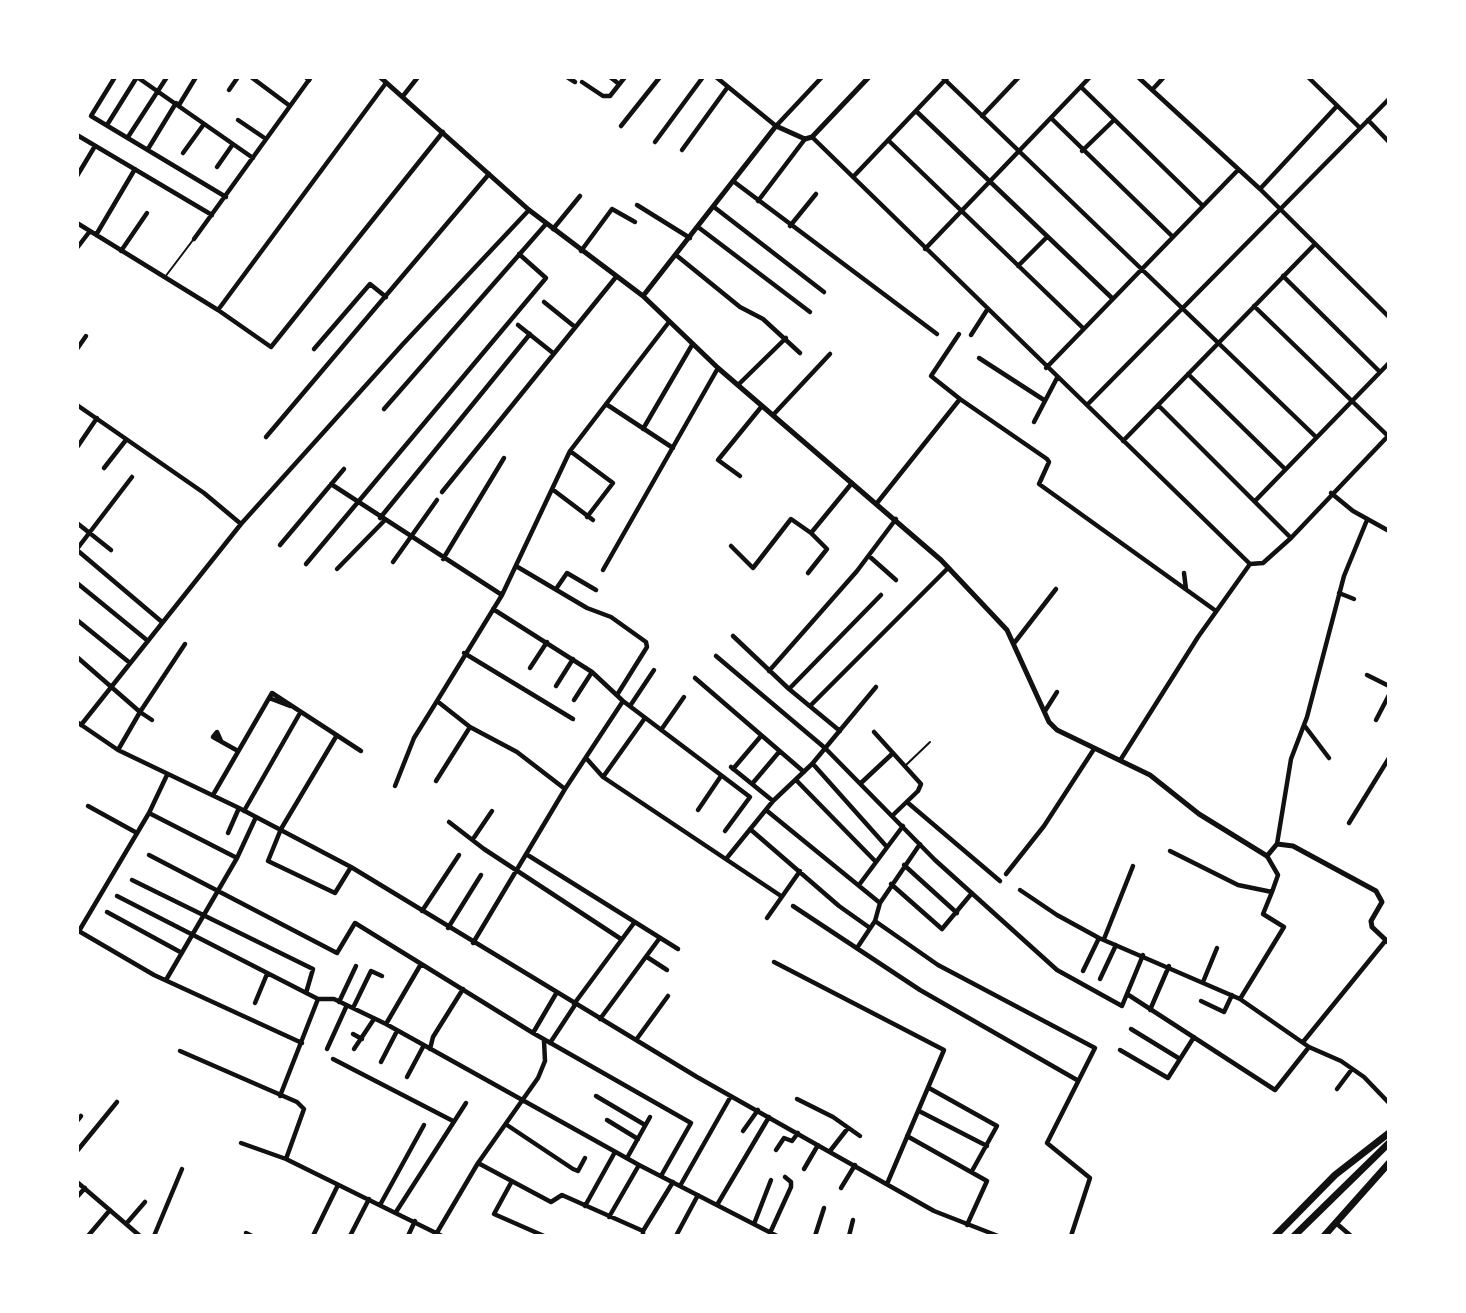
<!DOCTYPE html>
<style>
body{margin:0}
#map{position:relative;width:1466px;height:1313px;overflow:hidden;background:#fff;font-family:Barlow,sans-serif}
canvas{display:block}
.frame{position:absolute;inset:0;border:79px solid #fff;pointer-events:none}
</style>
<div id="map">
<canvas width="1466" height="1313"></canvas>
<div class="frame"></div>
</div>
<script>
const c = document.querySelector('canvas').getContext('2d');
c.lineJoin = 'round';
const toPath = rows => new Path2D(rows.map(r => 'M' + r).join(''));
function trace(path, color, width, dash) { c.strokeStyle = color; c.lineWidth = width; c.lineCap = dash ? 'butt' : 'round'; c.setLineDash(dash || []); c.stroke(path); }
trace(toPath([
 [165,277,193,240],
 [905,766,930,742]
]), '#111', 2);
trace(toPath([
 [115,77,91,116,226,197],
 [137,77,253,158],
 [251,77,290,106],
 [567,77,575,82],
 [610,77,619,84],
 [716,77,776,126,822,77],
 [942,77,1316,437],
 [1138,77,1260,189,1389,317],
 [1308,77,1360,128],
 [582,82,603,96,610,96,625,77],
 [1081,87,1203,206],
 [229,90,238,77],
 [1152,90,1164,77],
 [403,96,418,77],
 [179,105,196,77],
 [916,111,1113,299],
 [982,116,1019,77],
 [1051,118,1173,237],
 [238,120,266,139],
 [1368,120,1389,142],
 [107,125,137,77],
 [621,126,660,77],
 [77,135,212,215],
 [128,137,167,77],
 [812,137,1250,564,1263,563,1291,538,1389,435],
 [888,140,1084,329],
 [655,142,703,77],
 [148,149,176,103],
 [682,150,727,88],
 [1082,151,1114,120],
 [183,153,204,124],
 [217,167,233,144],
 [77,176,95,146],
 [853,177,948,77],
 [733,181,937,334],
 [1260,189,1337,106],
 [758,201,805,139],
 [637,205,690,238],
 [714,207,824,292],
 [77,223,218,310,271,347,443,132],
 [790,226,816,194],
 [698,227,810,312],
 [553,229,580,196],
 [96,235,135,169],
 [194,239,311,77],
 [77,248,90,231],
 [925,249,1090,77],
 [121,251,147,213],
 [581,251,612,209,635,222],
 [676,255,740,307,763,319,800,353],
 [1018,266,1047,237],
 [1283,276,1380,372],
 [544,302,575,327],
 [1254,306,1388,436],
 [218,310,386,83],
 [518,325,553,353],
 [971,335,987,310],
 [77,349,86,336],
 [314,349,370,284,386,297],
 [979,358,1044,400],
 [1046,368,1238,170],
 [1188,374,1285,469],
 [738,385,786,338],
 [960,399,1047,459,1049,462,1039,484,1216,611],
 [606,404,673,448],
 [77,405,204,493,241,524],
 [1087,405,1389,99],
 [1158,405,1291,538],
 [384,409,546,224],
 [773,415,830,354],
 [1034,422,1057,378],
 [643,429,692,345],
 [266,437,489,174],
 [1123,441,1314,245],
 [78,446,97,418],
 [570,451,613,483,587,517],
 [104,468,126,440],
 [740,476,718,460,762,406],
 [331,484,502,595],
 [552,489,593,520],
 [442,492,616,277],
 [1331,493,1353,511,1389,531],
 [1255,501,1389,363],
 [877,503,960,399,931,376,959,334],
 [380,518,530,334],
 [77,523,111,550],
 [280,545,344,469],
 [731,546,753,568,791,519,811,533,852,483],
 [77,549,132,477],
 [77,550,162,622],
 [869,556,896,580],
 [443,559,504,458],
 [393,562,437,500],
 [306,564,546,278,519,254],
 [516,566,587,608,611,617,646,642,647,647,617,695],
 [337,569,384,521],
 [603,570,718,368],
 [808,573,827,549,811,533],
 [1184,573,1186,589],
 [77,583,148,641],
 [556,589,567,573,596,590],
 [1339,593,1354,599],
 [493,609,592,672,623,701,750,797,725,831],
 [77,620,130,663],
 [733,636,789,689,840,731],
 [1015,642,1056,589],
 [464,653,573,719],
 [716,656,825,748,935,860,1057,970,1122,1006,1143,955],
 [77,657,140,712,118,750],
 [530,668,547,642],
 [769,671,857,571,896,519],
 [1367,675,1389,686],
 [695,678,804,772],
 [556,686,573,659],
 [789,689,881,595],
 [269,698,290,706],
 [574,700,592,672],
 [630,706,654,670],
 [810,706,948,568],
 [1045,711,1057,692],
 [152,720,140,712,185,644],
 [1376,720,1389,695],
 [77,722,118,750,239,808,351,867,697,1077,934,1211,998,1236],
 [81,725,241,524,403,344,529,210],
 [1304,725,1329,758],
 [661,730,684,697],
 [874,732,921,784,918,791,892,816],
 [337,735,281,829,268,861,335,893,351,867],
 [221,741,217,732,213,737,238,751],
 [586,758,603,777,781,896],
 [1121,759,1198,637,1250,564],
 [813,764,887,847],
 [731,767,773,801],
 [733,769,761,736],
 [603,777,645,718],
 [796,780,876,862],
 [436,781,470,727],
 [861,783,892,754],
 [752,784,779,752],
 [395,786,414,738,437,701],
 [565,789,517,752,470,727,437,701,502,595,570,451,669,322],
 [213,795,272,693,361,751],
 [907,802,1000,881],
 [88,806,137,833],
 [698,810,721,776],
 [766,810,880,903],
 [244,811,300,713],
 [149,813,237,858],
 [449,822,484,849,621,939],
 [1349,823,1389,758],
 [750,829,839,906,870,928],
 [228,833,239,808],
 [473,839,492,811],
 [1277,844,1291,759,1307,717,1344,576,1367,520],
 [1170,851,1238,885,1272,892,1278,875,1267,856],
 [526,854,678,949],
 [149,855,337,953,355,923,533,1033,691,1123,661,1176],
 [726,859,773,801,812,764,876,687],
 [904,865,957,913],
 [1006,874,1044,826,1094,749],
 [132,880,313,969,306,993],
 [891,884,942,929,972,893],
 [859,885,903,826],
 [1020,890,1057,915,1099,938,1240,999,1309,1047,1341,1061,1364,1077,1389,1103],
 [117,896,318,999,334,999,386,1024,639,1165,777,1236],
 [793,906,920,990,1077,1080],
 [422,911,459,855],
 [107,912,182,953],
 [767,918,800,871],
 [875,921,938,965,1095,1048,1047,1143,1090,1178,1071,1236],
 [448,928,481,875],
 [77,930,154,975,302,1043],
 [79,931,149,813,167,775],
 [1104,939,1133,866],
 [473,943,565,789,623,701],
 [857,948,875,921,880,903,920,844],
 [647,957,667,970],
 [774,962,944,1050,887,1184],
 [1083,971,1099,938],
 [1100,979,1116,945],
 [166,980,237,858,256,817],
 [1203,982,1217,948],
 [1127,994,1275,1090,1309,1047],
 [1240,999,1284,927,1263,914,1272,892],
 [1201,1001,1224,1012,1232,995],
 [339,1002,356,966],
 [255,1003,267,974],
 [574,1004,634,923],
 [353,1008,371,971,382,976],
 [1150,1010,1169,966],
 [600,1019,659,939],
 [386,1024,421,964],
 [1131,1029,1180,1059],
 [533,1033,557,992],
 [353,1034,362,1039],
 [636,1040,668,996],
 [1303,1042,1386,940],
 [550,1043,575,1005],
 [327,1049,347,1005],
 [354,1049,374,1019],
 [430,1049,433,1037,463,989],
 [1120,1050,1168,1078,1194,1037],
 [180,1051,297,1102,304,1109,286,1159],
 [333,1059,453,1121],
 [381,1062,397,1031],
 [407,1077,424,1045],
 [929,1088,997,1126,972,1171],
 [1337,1089,1352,1069],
 [280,1096,318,999],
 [596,1096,645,1125],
 [797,1099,833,1117,860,1136],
 [919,1111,987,1146],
 [607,1120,638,1139],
 [77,1121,81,1116],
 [507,1125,573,1169,578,1171,585,1158],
 [743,1131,758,1110],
 [907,1136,987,1181,967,1225],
 [241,1143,286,1159,442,1236],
 [776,1150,784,1138,792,1141,798,1133],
 [77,1151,117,1102],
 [830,1151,848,1128],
 [627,1158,650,1117],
 [478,1163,551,1202,562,1195,643,1231,643,1236],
 [804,1169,818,1145],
 [512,1181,494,1214,544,1236],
 [77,1182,140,1236],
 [680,1186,731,1096],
 [841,1188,855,1165],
 [77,1197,85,1188],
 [380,1205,424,1125],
 [717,1205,769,1117],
 [585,1206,615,1152],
 [396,1212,466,1103],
 [609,1217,639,1165],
 [1336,1223,1351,1236],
 [126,1224,145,1202],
 [754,1224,771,1180],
 [643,1231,673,1182],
 [246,1233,252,1236],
 [770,1233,791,1187,791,1182,785,1177],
 [88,1236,110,1210],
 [154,1236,182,1169],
 [313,1236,338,1185],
 [350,1236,369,1199],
 [408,1236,415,1221],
 [435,1236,478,1163,538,1078,545,1061,544,1041],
 [676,1236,698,1195],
 [815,1236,824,1208],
 [849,1236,853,1220]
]), '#111', 4.5);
trace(toPath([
 [306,77,309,80],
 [380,77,529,210,643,296,718,368,941,560,1007,630,1049,722,1057,730,1150,775,1199,814,1267,856,1277,844,1293,846,1376,891,1382,902,1371,921,1372,927,1389,943],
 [643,296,776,126,805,139,812,137,869,77]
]), '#111', 5);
trace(toPath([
 [1275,1236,1335,1175,1389,1133],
 [1294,1236,1389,1143],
 [1324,1236,1389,1163]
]), '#111', 7);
</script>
